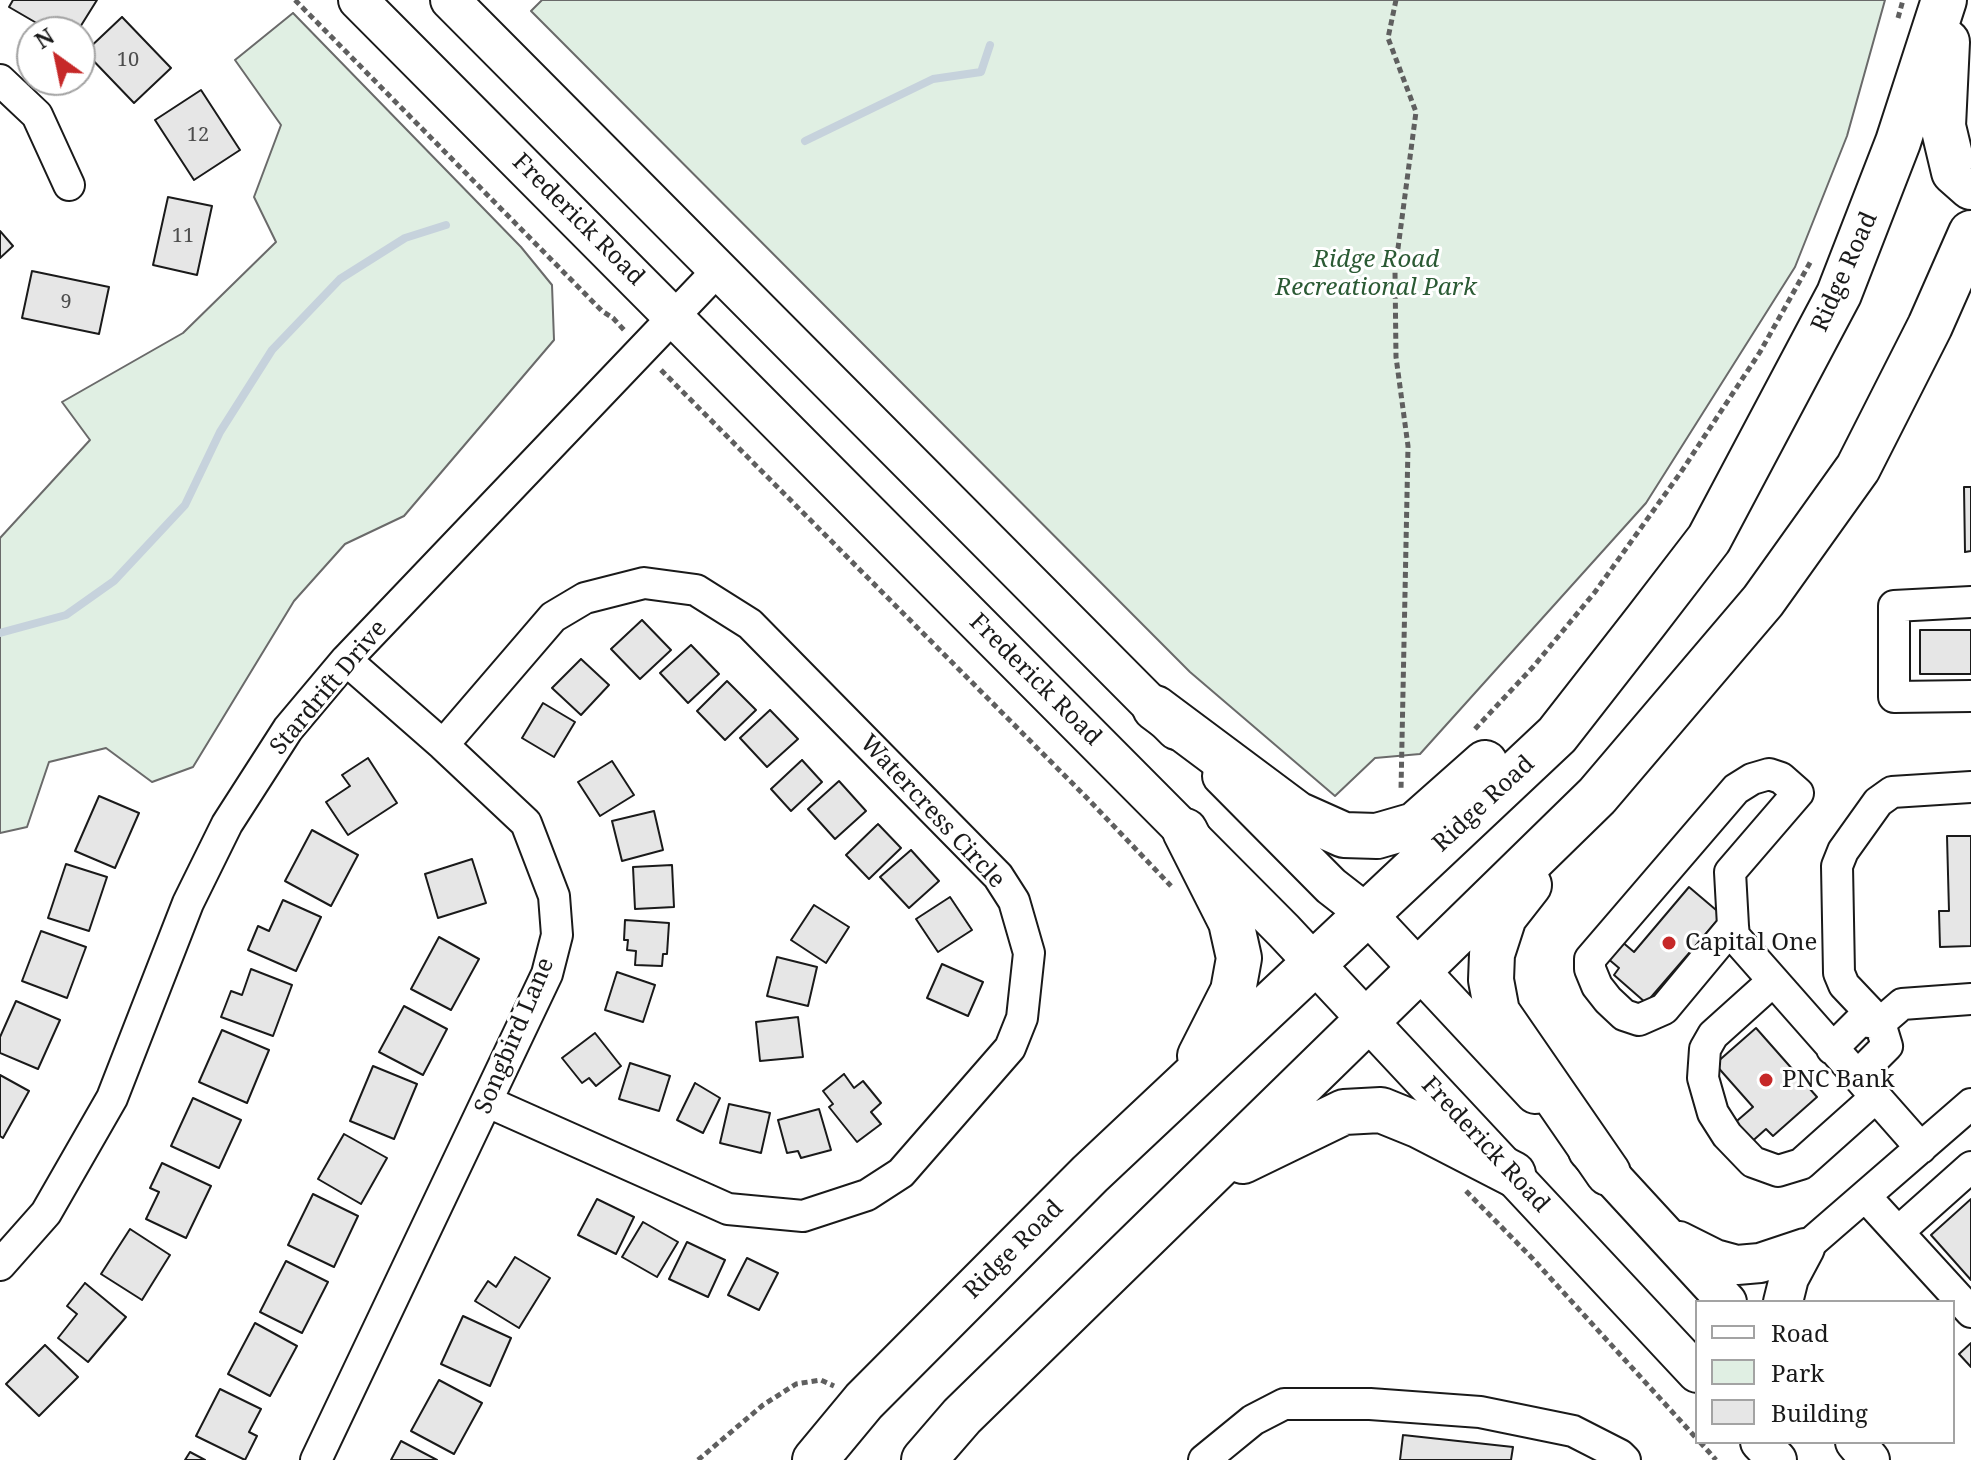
<!DOCTYPE html>
<style>
body{margin:0}
#map{position:relative;width:1971px;height:1460px;overflow:hidden;background:#fff;font-family:"Noto Serif",serif}
canvas{display:block}
.legend{position:absolute;left:1695px;top:1300px;width:260px;height:144px;box-sizing:border-box;background:#fff;border:2px solid #a3a3a3;margin:0;padding:10px 14px;list-style:none;font-size:24px;color:#1a1a1a}
.legend li{display:flex;align-items:center;gap:16px;height:40px}
.legend b{width:40px;border:2px solid #a3a3a3}
.north{position:absolute;left:16px;top:16px;width:80px;height:80px;box-sizing:border-box;background:#fff;border:2px solid #a3a3a3;border-radius:50%;rotate:327deg;font-size:22px;font-weight:700;line-height:32px;text-align:center;color:#1a1a1a}
.north::after{content:'';display:block;margin:auto;width:28px;height:36px;background:#c62828;clip-path:polygon(50% 0,100% 100%,50% 72%,0 100%)}
</style>
<div id="map">
<canvas width="1971" height="1460"></canvas>
<ul class="legend">
<li><b style="height:10px;background:#fff"></b>Road</li>
<li><b style="height:22px;background:#e0efe3"></b>Park</li>
<li><b style="height:22px;background:#e6e6e6"></b>Building</li>
</ul>
<div class="north">N</div>
</div>
<script>
const c = document.querySelector('canvas').getContext('2d');
c.lineJoin = 'round';
function fill(path, color) { c.fillStyle = color; c.fill(path, 'evenodd'); }
const toPath = rows => new Path2D(rows.map(r => 'M' + r).join(''));
function trace(path, color, width, dash) { c.strokeStyle = color; c.lineWidth = width; c.lineCap = dash ? 'butt' : 'round'; c.setLineDash(dash || []); c.stroke(path); }
function drawText(font, color, halo, rows, align = 'center') {
  c.font = font + ' "Noto Serif",serif'; c.lineWidth = 6; c.setLineDash([]); c.textBaseline = 'middle'; c.strokeStyle = halo; c.fillStyle = color; for (const [text, x, y, turn = 0] of rows) {
    c.save(); c.translate(x, y); c.rotate((+turn || 0) * Math.PI / 180); c.textAlign = isNaN(turn) ? turn : align; if (halo) c.strokeText(text, 0, 0); c.fillText(text, 0, 0); c.restore();
  }
}
const green = toPath([
 [542,0,1885,0,1847,136,1795,267,1646,503,1420,754,1375,758,1335,796,1190,672,531,11,542,0],
 [293,13,521,247,552,285,554,340,404,516,345,544,294,601,193,767,152,782,106,748,49,762,27,827,0,833,0,538,90,440,62,402,183,333,276,242,254,197,281,125,235,60,293,13]
]);
fill(green, '#e0efe3');
trace(green, '#6a6a6a', 2);
trace(toPath([
 [805,141,933,79,981,72,990,45],
 [0,633,66,615,114,581,185,505,220,432,272,350,340,279,405,238,446,225]
]), '#c6d2dc', 8);
const building = toPath([
 [13,0,97,0,77,32,52,32,9,7,13,0],
 [122,17,171,68,134,103,85,52,122,17],
 [201,90,240,150,194,180,155,120,201,90],
 [168,197,212,206,197,275,153,265,168,197],
 [0,231,13,246,0,258,0,231],
 [32,271,109,287,99,334,22,318,32,271],
 [1964,487,1971,487,1971,551,1965,552,1964,487],
 [642,620,671,650,640,679,611,649,642,620],
 [1920,630,1971,630,1971,674,1920,674,1920,630],
 [691,645,719,674,688,703,660,673,691,645],
 [581,659,609,685,581,715,552,688,581,659],
 [727,681,756,710,725,740,697,711,727,681],
 [543,703,575,722,554,757,522,738,543,703],
 [770,710,798,739,767,767,740,738,770,710],
 [368,758,397,803,348,835,326,802,350,786,342,775,368,758],
 [802,760,822,782,791,811,771,789,802,760],
 [612,761,634,795,600,816,578,782,612,761],
 [839,781,866,811,835,839,808,809,839,781],
 [99,796,139,813,115,868,75,851,99,796],
 [654,811,663,850,622,861,612,821,654,811],
 [878,824,901,848,869,879,846,855,878,824],
 [312,830,358,855,331,906,285,881,312,830],
 [1947,836,1971,836,1971,946,1940,947,1939,911,1949,911,1947,836],
 [911,850,939,881,909,908,880,877,911,850],
 [472,859,486,903,438,918,425,874,472,859],
 [66,864,107,877,89,931,48,918,66,864],
 [672,865,674,907,635,909,633,867,672,865],
 [1689,887,1722,915,1646,1003,1614,975,1619,968,1600,952,1614,935,1634,952,1689,887],
 [950,897,972,930,938,952,916,919,950,897],
 [283,900,321,917,296,971,248,950,258,926,269,931,283,900],
 [814,905,849,927,826,963,791,940,814,905],
 [625,920,669,923,667,954,663,954,662,966,635,965,636,951,627,950,628,940,624,940,625,920],
 [41,931,86,947,67,998,22,981,41,931],
 [439,937,479,959,451,1010,411,989,439,937],
 [777,957,817,967,808,1006,767,996,777,957],
 [942,964,983,982,968,1016,927,998,942,964],
 [251,969,292,985,273,1036,221,1017,231,991,242,995,251,969],
 [617,972,655,985,643,1022,605,1010,617,972],
 [16,1001,60,1020,38,1069,0,1053,0,1037,16,1001],
 [404,1006,447,1029,423,1075,379,1052,404,1006],
 [798,1017,803,1057,760,1061,756,1022,798,1017],
 [1756,1028,1817,1097,1773,1136,1766,1129,1748,1145,1731,1126,1753,1107,1715,1064,1756,1028],
 [222,1030,269,1050,247,1103,199,1082,222,1030],
 [595,1033,621,1066,596,1086,589,1078,582,1083,562,1058,595,1033],
 [630,1063,670,1076,659,1111,619,1099,630,1063],
 [373,1066,417,1084,394,1139,350,1121,373,1066],
 [844,1074,854,1088,863,1081,881,1103,871,1112,881,1124,857,1142,829,1107,833,1104,823,1091,844,1074],
 [0,1075,29,1091,3,1138,0,1136,0,1075],
 [695,1083,720,1098,703,1133,677,1120,695,1083],
 [193,1098,241,1120,219,1168,171,1146,193,1098],
 [729,1104,770,1113,761,1153,720,1143,729,1104],
 [819,1109,831,1150,801,1158,798,1151,787,1153,778,1120,819,1109],
 [344,1134,387,1158,361,1204,318,1179,344,1134],
 [162,1163,211,1186,186,1238,146,1219,159,1192,150,1188,162,1163],
 [313,1194,358,1216,334,1267,288,1245,313,1194],
 [597,1199,634,1217,616,1254,578,1235,597,1199],
 [1971,1199,1971,1280,1931,1235,1971,1199],
 [643,1222,678,1242,657,1277,622,1257,643,1222],
 [130,1229,170,1255,142,1300,101,1274,130,1229],
 [687,1242,725,1260,708,1297,669,1279,687,1242],
 [515,1257,550,1278,519,1328,475,1301,488,1281,496,1287,515,1257],
 [747,1258,778,1273,759,1310,728,1295,747,1258],
 [286,1261,328,1282,302,1333,260,1312,286,1261],
 [85,1283,126,1317,88,1362,58,1338,77,1314,67,1306,85,1283],
 [463,1316,511,1338,490,1386,441,1364,463,1316],
 [255,1323,297,1346,270,1396,228,1374,255,1323],
 [1971,1343,1971,1367,1959,1354,1971,1343],
 [45,1345,78,1377,39,1416,6,1384,45,1345],
 [439,1380,482,1403,454,1454,411,1431,439,1380],
 [220,1389,261,1409,249,1432,257,1436,245,1460,196,1436,220,1389],
 [1403,1435,1513,1447,1511,1460,1400,1460,1403,1435],
 [401,1441,437,1460,391,1460,401,1441],
 [190,1452,205,1460,185,1460,190,1452]
]);
fill(building, '#e6e6e6');
trace(building, '#1a1a1a', 2);
const minor = toPath([
 [0,80,37,115,69,185],
 [1971,602,1894,606,1894,697,1971,696],
 [443,745,553,617,585,598,644,583,696,590,750,624,998,876,1014,901,1029,953,1022,1018,1010,1048,901,1173,867,1195,803,1216,728,1209,488,1102],
 [1733,926,1664,1009,1639,1020,1624,1015,1608,1000,1597,986,1590,969,1590,959,1736,789,1752,779,1769,774,1781,778,1798,793,1730,872,1733,926,1734,936,1921,1148],
 [1773,981,1713,1035,1705,1049,1703,1078,1713,1113,1727,1135,1753,1162,1778,1171,1801,1164,1876,1097],
 [1832,1049,1860,1021,1880,1023,1902,1004,1971,999],
 [1857,1076,1887,1046,1880,1023,1844,985,1839,973,1837,866,1843,851,1878,802,1892,792,1971,787],
 [1865,1196,1971,1312],
 [1898,1232,1971,1167],
 [1805,1248,1971,1104],
 [0,1265,46,1213,112,1098,188,903,227,824,288,729,346,660,719,269],
 [316,1460,547,974,557,935,554,896,526,823,443,745,346,660],
 [1204,1460,1253,1420,1284,1404,1370,1404,1480,1412,1573,1431,1620,1455,1625,1460]
]);
const major = toPath([
 [358,0,1284,931,1697,1373],
 [450,0,1176,730],
 [1222,776,1331,886,1367,914,1535,1094],
 [1588,1151,1727,1302],
 [1679,1241,1715,1259,1737,1265,1760,1263,1805,1248],
 [1783,1302,1789,1278,1805,1248],
 [1760,1442,1777,1460],
 [1855,1442,1870,1460]
]);
const highway = toPath([
 [1947,42,1943,126,1954,172,1971,187],
 [1155,708,1297,814,1344,835,1377,836,1415,825,1485,763],
 [1185,831,1231,922,1239,958,1233,991,1200,1056],
 [1529,885,1504,917,1492,954,1491,980,1497,1012,1608,1173],
 [1243,1161,1344,1112,1381,1110,1418,1125,1513,1174],
 [815,1460,864,1401,1090,1174,1557,735,1646,621,1709,539,1839,294,1898,142,1944,0],
 [924,1460,962,1416,1597,796,1763,601,1858,468,1930,326,1971,233]
]);
trace(minor, '#1a1a1a', 34);
trace(major, '#1a1a1a', 42);
trace(highway, '#1a1a1a', 48);
trace(toPath([
 [295,0,602,311,613,318,624,330],
 [1396,0,1388,38,1416,112,1395,271,1396,357,1408,446,1401,790],
 [1898,18,1903,0],
 [661,370,1087,798,1171,886],
 [1475,729,1533,667,1595,592,1681,472,1760,352,1811,261],
 [1466,1191,1533,1259,1697,1439],
 [1700,1442,1716,1460],
 [698,1460,763,1405,796,1384,821,1380,834,1386]
]), '#5f5f5f', 5, [6, 4]);
trace(minor, '#fff', 30);
trace(major, '#fff', 38);
trace(highway, '#fff', 44);
for (const [x, y, r, color] of [
 [1669,943,8,"#c62828"],
 [1766,1080,8,"#c62828"]
]) { const dot = new Path2D(); dot.arc(x, y, r, 0, 2 * Math.PI); c.fillStyle = color; c.fill(dot); trace(dot, '#fff', 3); }
drawText('20px', '#4d4d4d', null, [
 ["10",128,60],
 ["12",198,135],
 ["11",183,236],
 ["9",66,302]
]);
drawText('24px', '#1a1a1a', '#fff', [
 ["Frederick Road",578,220,45],
 ["Ridge Road",1845,272,-66],
 ["Frederick Road",1035,680,45],
 ["Stardrift Drive",329,688,-50],
 ["Ridge Road",1484,804,-43],
 ["Watercress Circle",932,812,47],
 ["Songbird Lane",515,1036,-67],
 ["Frederick Road",1485,1145,47],
 ["Ridge Road",1014,1250,-45]
]);
drawText('italic 24px', '#2b5a34', '#fff', [
 ["Ridge Road",1376,260],
 ["Recreational Park",1376,288]
]);
drawText('24px', '#1a1a1a', '#fff', [
 ["Capital One",1685,943],
 ["PNC Bank",1782,1080]
], 'left');
</script>
